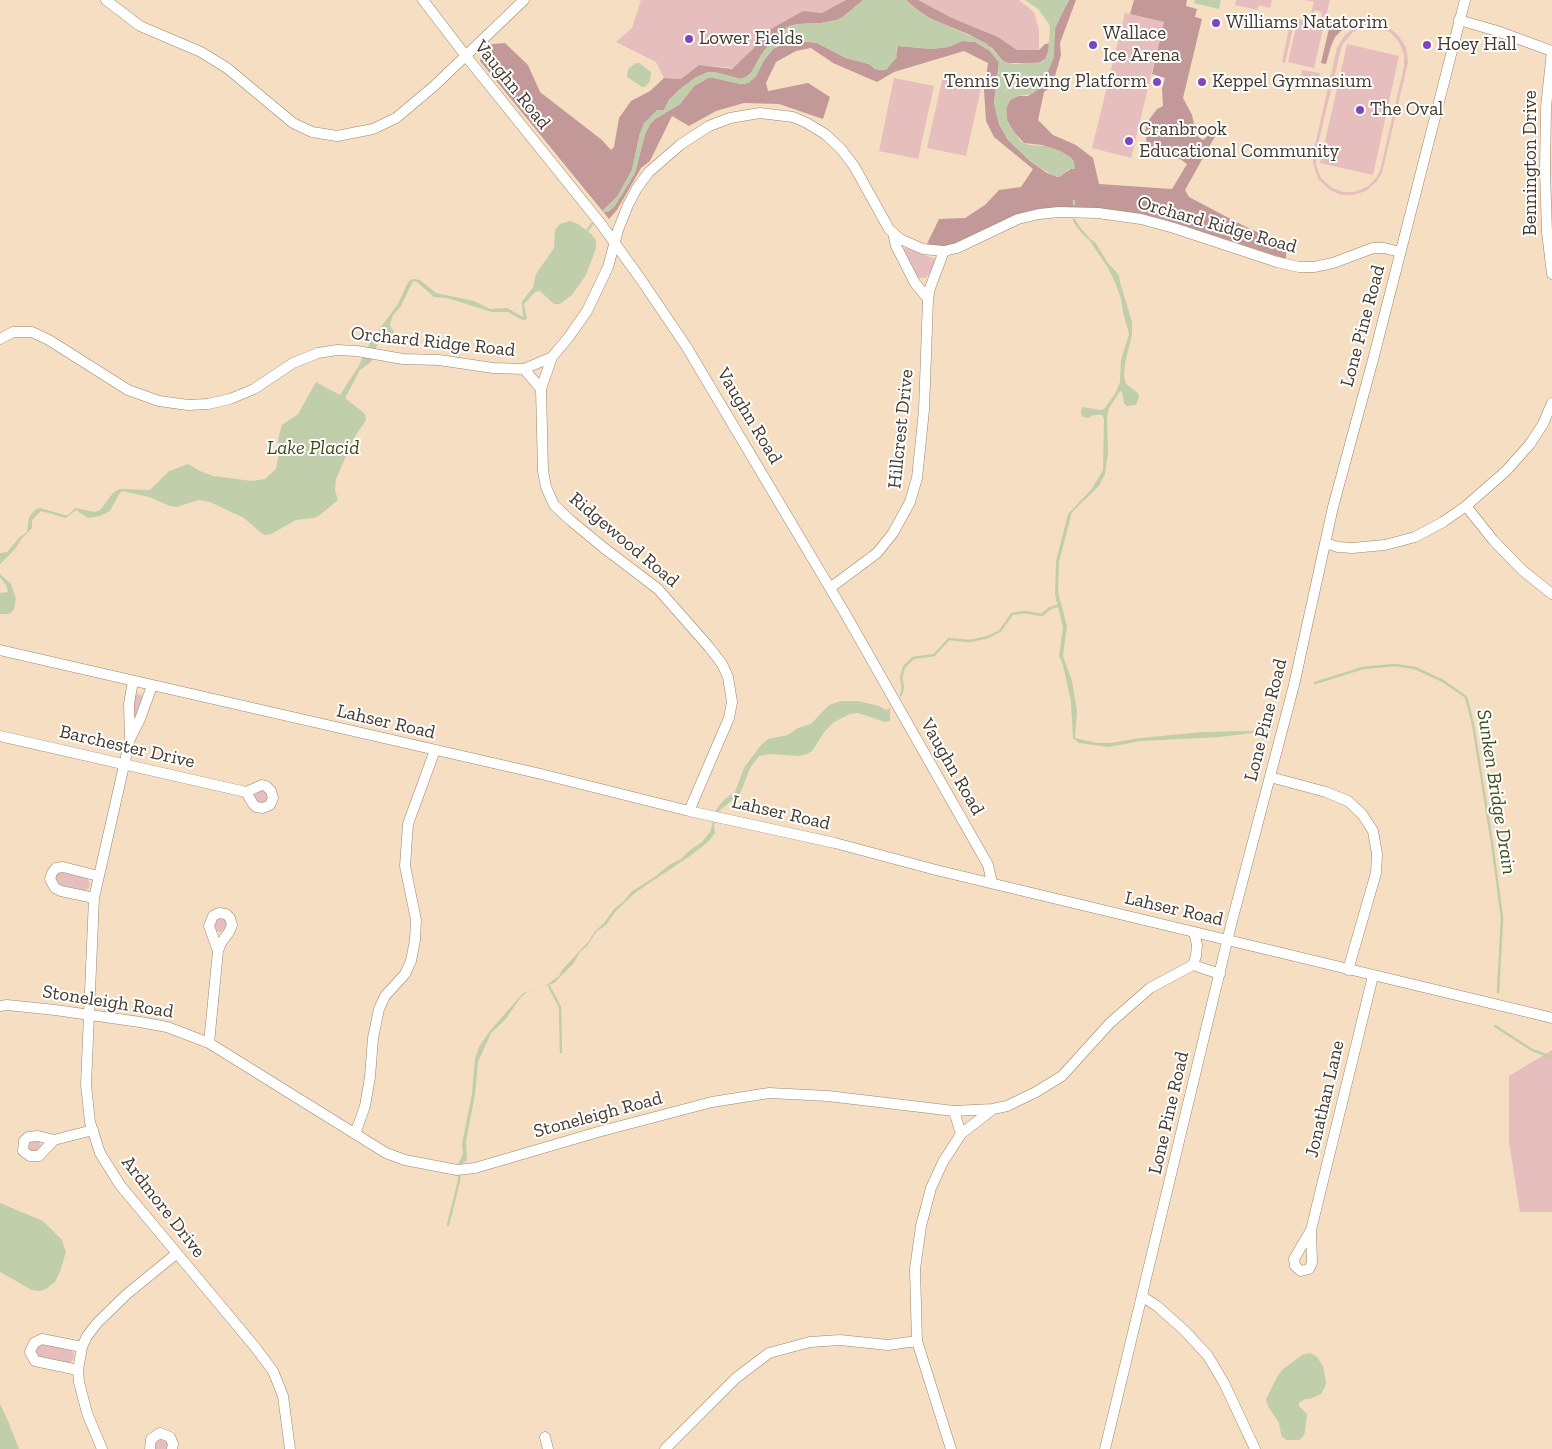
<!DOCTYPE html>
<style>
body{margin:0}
canvas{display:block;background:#f5dec2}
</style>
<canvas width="1552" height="1449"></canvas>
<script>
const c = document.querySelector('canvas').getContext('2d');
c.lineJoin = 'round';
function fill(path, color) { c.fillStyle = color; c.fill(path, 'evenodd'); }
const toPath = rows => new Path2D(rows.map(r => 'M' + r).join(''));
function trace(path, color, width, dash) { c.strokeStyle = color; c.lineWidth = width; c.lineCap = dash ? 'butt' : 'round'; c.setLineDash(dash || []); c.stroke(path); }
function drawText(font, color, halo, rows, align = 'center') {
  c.font = font + ' "Zilla Slab",serif'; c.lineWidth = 4; c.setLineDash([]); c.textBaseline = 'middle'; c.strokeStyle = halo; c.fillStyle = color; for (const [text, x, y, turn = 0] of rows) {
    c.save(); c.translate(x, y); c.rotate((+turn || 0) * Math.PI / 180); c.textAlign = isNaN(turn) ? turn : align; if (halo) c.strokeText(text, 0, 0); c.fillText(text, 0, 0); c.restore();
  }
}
fill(toPath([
 [641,0,846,0,822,13,803,11,760,35,754,48,743,59,739,71,732,68,699,65,681,79,664,78,656,62,616,42,632,28],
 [918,0,1019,0,1034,12,1039,30,1039,50,1017,50,998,37,952,18],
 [1236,0,1272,0,1270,8,1259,5,1257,10,1235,5],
 [1305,0,1330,0,1325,20,1321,19,1322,12,1314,10,1313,14,1311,13,1314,2],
 [1125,13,1164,22,1131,158,1092,148],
 [1291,18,1295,19,1285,63,1282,62],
 [1298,19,1324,24,1314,68,1288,62],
 [1371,24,1389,28,1398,35,1406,47,1408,62,1382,173,1377,181,1366,191,1353,195,1341,195,1330,190,1318,179,1313,163,1313,154,1337,48,1345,35,1353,29,1361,25],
 [1372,27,1384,29,1391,33,1399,42,1404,54,1404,67,1380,171,1376,178,1367,187,1354,192,1343,192,1332,188,1321,178,1316,165,1316,152,1342,45,1353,32,1359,29],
 [1347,44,1399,56,1373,175,1320,163],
 [1302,70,1320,73,1318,80,1301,76],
 [943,76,982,84,966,156,927,148],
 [894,78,934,86,918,159,879,151],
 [905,248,935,259,933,269,926,278,919,278,907,261,903,249],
 [137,694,141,695,143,698,135,721,132,708,135,697],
 [263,790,267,792,269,800,258,805,254,797,257,791],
 [59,872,87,878,90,883,89,888,84,892,57,886,55,876],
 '213 925a7 7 0 1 1 14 0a7 7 0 1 1-14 0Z',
 [1552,1050,1552,1212,1520,1212,1509,1142,1509,1076],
 [37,1140,40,1142,41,1148,32,1155,26,1145,27,1143],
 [42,1344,71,1350,74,1354,73,1360,69,1364,36,1358,34,1348],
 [159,1438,167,1441,167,1449,154,1449,153,1443]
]), '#e6bebd');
fill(toPath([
 [846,0,863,0,843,17,837,20,821,23,798,24,789,26,771,42,761,55,751,73,746,77,741,79,714,72,708,72,695,78,679,90,669,100,664,110,659,110,640,133,632,170,617,197,603,210,621,196,635,173,645,134,650,124,655,119,680,104,694,86,708,78,714,78,741,84,748,83,756,76,764,60,773,49,792,40,817,43,846,58,869,64,875,69,883,70,887,69,896,54,898,46,932,49,948,47,962,41,975,42,989,50,999,62,994,103,999,124,1008,140,1030,161,1047,173,1058,177,1071,169,1074,162,1070,157,1060,151,1042,145,1024,143,1013,131,1007,120,1006,108,1010,100,1018,96,1028,96,1042,86,1045,78,1048,51,1046,58,1039,63,1008,63,1003,61,992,48,970,35,929,18,915,8,906,0,918,0,952,18,998,37,1017,50,1039,50,1045,44,1054,43,1055,28,1063,11,1069,0,1076,0,1060,43,1061,55,1052,86,1044,92,1038,120,1053,135,1076,145,1093,158,1099,184,1172,189,1187,164,1180,159,1156,154,1147,145,1145,131,1148,121,1157,109,1163,106,1162,89,1165,78,1152,74,1164,22,1130,14,1134,0,1187,0,1186,6,1197,9,1195,17,1202,19,1183,98,1192,115,1197,136,1203,140,1211,133,1218,131,1185,190,1189,197,1244,226,1286,245,1286,259,1163,219,1139,214,1062,208,950,246,926,246,939,219,965,218,985,205,999,190,1021,187,1033,169,994,137,986,121,984,90,988,63,964,51,894,72,877,82,833,63,811,48,796,51,776,62,766,83,768,91,808,83,830,97,823,119,779,104,744,103,716,111,689,126,672,116,650,161,641,168,617,210,609,219,480,61,484,47,493,44,505,43,528,65,540,92,602,140,611,150,614,147,619,118,631,101,650,91,664,78,681,79,699,65,732,69,754,48,760,35,803,11,822,13],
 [1331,20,1348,24,1335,37,1331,46,1326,64,1321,63]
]), '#c29998');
fill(toPath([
 [863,0,906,0,915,8,930,18,986,43,1003,61,1013,64,1041,62,1046,58,1048,51,1050,29,1049,24,1038,9,1025,0,1069,0,1055,28,1054,57,1042,86,1032,94,1018,96,1010,100,1007,106,1006,114,1008,123,1021,142,1030,145,1045,146,1060,151,1070,157,1074,162,1075,169,1069,169,1060,177,1052,175,1030,161,1008,140,999,124,994,103,999,62,989,50,975,42,962,41,948,47,932,49,898,46,896,50,897,57,887,69,883,70,875,69,869,64,846,58,817,43,792,40,782,43,773,49,764,60,756,76,748,83,741,84,714,78,708,78,694,86,680,104,655,119,650,124,645,134,635,173,615,206,608,212,603,212,603,210,617,197,632,170,640,133,644,123,657,110,664,110,669,100,679,90,695,78,708,72,714,72,741,79,746,77,751,73,761,55,771,42,787,27,798,24,821,23,837,20,843,17],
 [1195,0,1221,0,1219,9,1194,3],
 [636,63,639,63,651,72,650,81,645,87,642,87,627,77,628,69],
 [570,221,578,224,591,234,596,240,596,248,586,275,572,295,560,304,554,304,541,292,538,291,535,292,524,304,527,319,525,320,520,319,508,312,492,312,447,298,434,297,417,282,413,281,401,306,393,315,390,324,391,328,394,331,393,334,389,338,379,340,371,362,360,370,345,398,365,414,366,420,354,438,336,479,335,490,338,500,320,515,314,518,296,520,271,534,265,535,260,532,244,518,210,502,199,500,176,507,170,506,149,497,122,491,119,494,110,511,100,516,88,518,76,510,66,518,41,511,32,520,32,528,22,538,15,549,0,564,0,553,7,552,20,537,27,532,29,517,36,509,40,508,64,515,68,515,75,508,95,512,100,510,113,493,119,489,150,490,169,471,188,464,200,471,213,476,252,481,265,479,276,469,279,452,278,439,282,425,298,414,316,382,340,395,358,367,372,339,398,304,406,286,410,280,414,279,420,280,436,293,474,301,490,309,507,308,523,317,522,302,533,287,536,274,554,248,555,230,560,224],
 [1088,238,1095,242,1108,263,1119,275,1120,282,1132,322,1132,335,1125,363,1124,377,1126,384,1138,393,1139,397,1136,405,1127,406,1124,403,1122,392,1120,391,1109,408,1107,417,1108,453,1105,474,1099,486,1072,512,1059,562,1058,592,1067,626,1063,656,1072,681,1077,711,1075,738,1097,743,1110,743,1141,738,1203,732,1251,731,1267,728,1274,725,1272,728,1267,731,1220,737,1141,741,1108,747,1079,743,1073,738,1071,702,1063,665,1059,656,1063,627,1055,595,1056,561,1068,514,1091,490,1103,470,1104,419,1102,415,1094,415,1088,418,1083,417,1081,415,1081,410,1083,407,1100,410,1104,409,1115,394,1120,382,1121,360,1129,334,1123,312,1121,299,1115,282,1108,268],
 [0,574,11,584,16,599,14,609,11,613,7,614,0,614,0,593,8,592,6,585,0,577],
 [841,701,858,701,879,706,886,710,890,708,890,721,885,722,858,713,850,714,834,722,825,731,812,751,807,754,799,756,770,754,759,756,750,768,740,794,720,810,714,826,715,833,708,842,690,856,636,892,615,912,606,925,597,931,587,946,580,952,573,964,554,983,527,992,521,997,505,1020,491,1033,478,1062,475,1094,466,1141,467,1160,459,1166,457,1166,463,1154,462,1144,472,1094,475,1058,479,1047,489,1032,523,993,545,986,559,976,562,970,589,941,595,931,604,923,614,909,624,901,631,892,656,876,669,865,681,859,690,850,702,842,710,832,717,808,725,799,735,792,744,768,761,745,768,739,788,735,798,728,811,724,829,705],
 [0,1203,43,1221,62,1240,66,1252,60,1272,55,1282,46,1289,40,1291,32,1290,0,1272],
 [1310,1353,1317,1357,1323,1366,1326,1381,1325,1387,1321,1394,1310,1399,1305,1399,1299,1403,1299,1406,1307,1414,1305,1432,1303,1437,1299,1440,1287,1440,1282,1437,1281,1434,1279,1423,1268,1406,1266,1399,1277,1377,1283,1369,1302,1355],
 [0,1404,8,1421,19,1449,0,1449]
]), '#c1ceac');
trace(toPath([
 [1074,204,1074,201],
 [1074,220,1079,228,1088,238],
 [585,234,592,224],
 [1315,683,1363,668,1395,665,1415,668,1443,681,1466,697,1473,724,1492,843,1502,918,1498,992],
 [901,695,903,687,901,678,904,667,913,658,934,655,949,639,970,641,988,637,1000,631,1012,614,1025,612,1042,615,1050,608,1058,606],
 [549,986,560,1007,561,1052],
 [1495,1026,1532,1050,1552,1057],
 [448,1225,459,1181,459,1173]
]), '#c1ceac', 2.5);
const minor = toPath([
 [106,0,140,26,201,52,227,68,293,123,312,132,337,136,373,129,396,118,433,87,524,0],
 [423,0,465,55,601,224,642,281,686,346,846,615,988,865,992,883],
 [1459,20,1497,31,1552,51],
 [1552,51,1546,107,1545,171,1547,232,1552,274],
 [928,299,930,288,944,251],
 [0,339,13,332,32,332,49,340,128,390,159,401,188,405,208,404,230,399,254,389,293,363,318,353,337,350,357,351,403,359,439,360,493,368,524,369,552,357,568,338,587,311,608,267,618,230,628,205,637,188,649,172,680,145,709,126,730,118,760,113,793,117,807,123,825,134,841,149,854,166,889,229,900,239,923,249,944,251,957,248,1018,219,1039,214,1059,212,1098,213,1141,219,1174,228,1277,262,1299,267,1314,267,1333,263,1373,248,1384,248,1400,252],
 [524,369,541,389,543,471,546,487,554,505,570,520,604,548,658,589,709,647,722,664,728,677,732,702,729,718,689,811],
 [541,389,552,357],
 [1466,506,1493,540,1522,570,1552,594],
 [1325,543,1338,547,1352,548,1385,545,1415,537,1443,522,1466,506,1506,471,1530,444,1543,424,1552,403],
 [830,588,877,553,893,533,910,502,917,478,924,410,928,299,915,283,896,246,893,233],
 [0,650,541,774,689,811,835,843,936,870,1552,1018],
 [152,686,140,719,130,739,94,898,86,1085,90,1122,100,1153,120,1185,255,1347,273,1371,283,1396,290,1449],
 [0,736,246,792],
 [130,737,129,704,133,681],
 [1270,777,1326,792,1348,801,1362,814,1373,831,1377,854,1376,873,1348,970],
 [262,785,266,786,271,791,273,798,270,805,263,808,256,807,253,804,246,792,262,785],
 [94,898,61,891,55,888,50,879,52,873,56,868,63,867,98,876],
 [1193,965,1196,956,1197,945,1194,932],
 [0,1006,7,1005,55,1010,140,1022,167,1027,209,1043,386,1153,405,1160,457,1170,475,1168,598,1132,712,1102,769,1093,828,1096,954,1111,993,1109,1007,1106,1036,1092,1062,1076,1110,1023,1150,988,1193,965,1220,974],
 [209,1043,218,951,221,943,229,932,232,925,230,918,226,914,219,913,213,916,209,926,218,951],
 [355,1134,365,1106,370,1077,373,1038,379,1009,385,996,405,974,411,961,415,940,416,920,405,866,408,824,435,750],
 [961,1134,993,1109],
 [54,1140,38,1136,28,1137,24,1141,23,1151,30,1156,39,1156,54,1140,93,1130],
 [1311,1230,1312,1263,1309,1269,1301,1271,1295,1266,1294,1259,1311,1230,1373,976],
 [1143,1297,1157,1306,1185,1331,1208,1356,1224,1383,1255,1449],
 [78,1370,35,1361,30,1352,34,1343,42,1339,82,1347],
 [545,1437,548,1449],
 [102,1449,87,1413,79,1382,78,1370,82,1347,87,1336,98,1322,127,1294,176,1254],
 [150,1449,151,1439,160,1433,170,1437,173,1444,172,1449],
 [665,1449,736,1378,769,1353,810,1342,840,1340,888,1345,917,1341],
 [951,1449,917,1341,915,1269,921,1226,931,1188,943,1162,961,1134,954,1111],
 [1105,1449,1231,925,1294,685,1333,507,1374,356,1465,0]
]);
trace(minor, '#9b866c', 11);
trace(minor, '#fff', 10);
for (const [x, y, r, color] of [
 [1216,23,5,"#7d46bd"],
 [689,39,5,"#7d46bd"],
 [1093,45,5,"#7d46bd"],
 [1427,45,5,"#7d46bd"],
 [1157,82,5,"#7d46bd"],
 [1202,82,5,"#7d46bd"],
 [1360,110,5,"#7d46bd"],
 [1129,141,5,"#7d46bd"]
]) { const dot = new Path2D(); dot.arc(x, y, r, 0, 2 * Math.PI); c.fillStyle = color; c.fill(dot); trace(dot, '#fff', 2); }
drawText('19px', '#42392e', '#fff', [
 ["Williams Natatorim",1226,23],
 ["Wallace",1103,34],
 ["Ice Arena",1103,56],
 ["Lower Fields",699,39],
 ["Hoey Hall",1437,45],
 ["Tennis Viewing Platform",1147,82,"right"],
 ["Keppel Gymnasium",1212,82],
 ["The Oval",1370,110],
 ["Cranbrook",1139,130],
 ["Educational Community",1139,152]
], 'left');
drawText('19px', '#42392e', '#fff', [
 ["Vaughn Road",512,85,51],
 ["Bennington Drive",1531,163,-90],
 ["Orchard Ridge Road",1217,225,16],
 ["Lone Pine Road",1363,326,-75],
 ["Orchard Ridge Road",433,342,6],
 ["Vaughn Road",749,416,59],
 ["Hillcrest Drive",901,429,-84],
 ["Ridgewood Road",624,540,40],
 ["Lone Pine Road",1266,720,-76],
 ["Lahser Road",386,722,13],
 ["Barchester Drive",127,747,13],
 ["Vaughn Road",952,767,60],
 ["Lahser Road",781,813,13],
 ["Lahser Road",1174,909,13],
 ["Stoneleigh Road",108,1002,9],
 ["Jonathan Lane",1325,1099,-77],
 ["Lone Pine Road",1169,1113,-77],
 ["Stoneleigh Road",598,1115,-15],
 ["Ardmore Drive",163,1207,52]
]);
drawText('italic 20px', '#3b4c17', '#fff', [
 ["Lake Placid",313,448],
 ["Sunken Bridge Drain",1496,792,81]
]);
</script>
